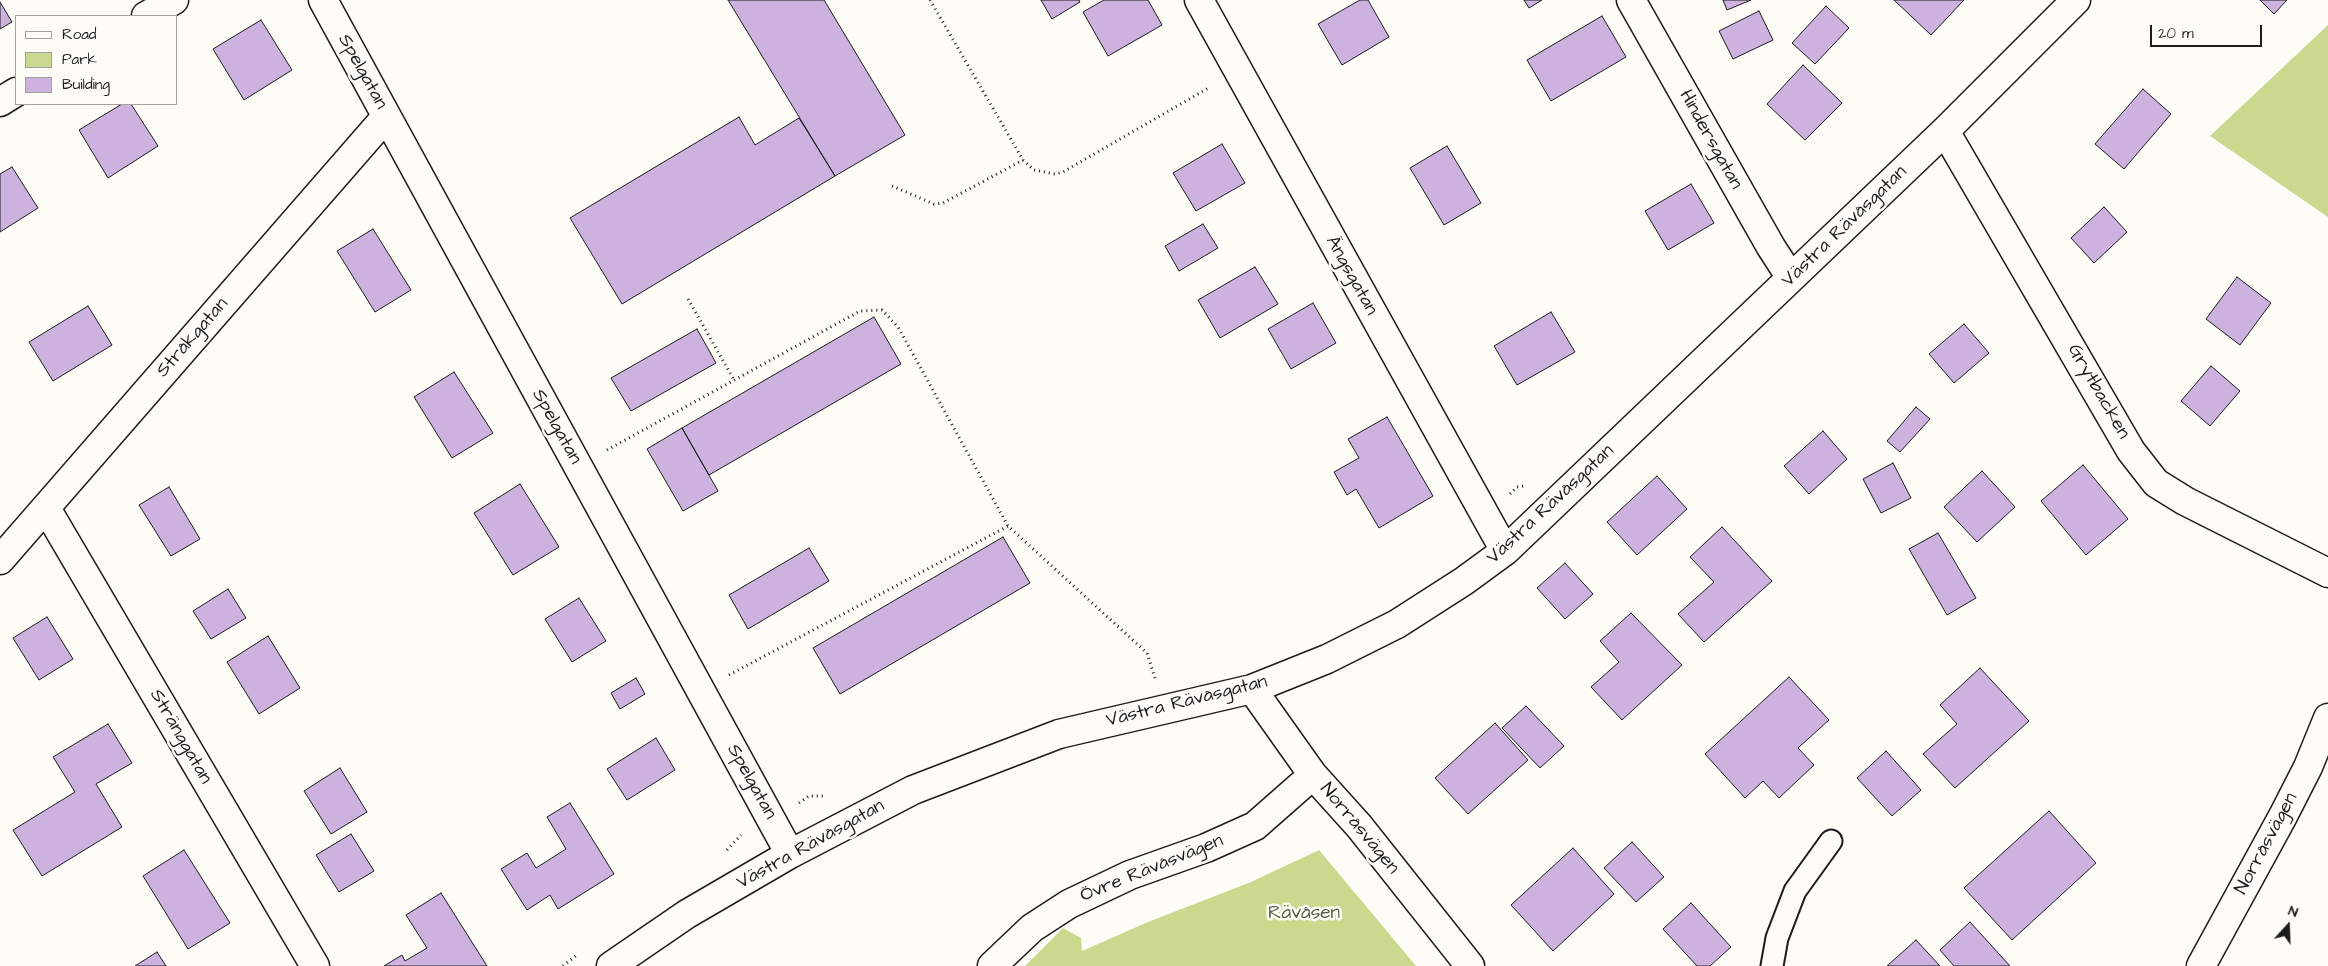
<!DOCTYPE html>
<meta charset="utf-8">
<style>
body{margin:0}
#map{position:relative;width:2328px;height:966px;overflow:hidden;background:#fdfcf7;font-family:"Architects Daughter",sans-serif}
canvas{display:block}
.legend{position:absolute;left:15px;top:15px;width:162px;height:90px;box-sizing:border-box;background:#fdfcf7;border:1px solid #a3a29f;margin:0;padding:6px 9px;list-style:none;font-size:15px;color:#1c1c1c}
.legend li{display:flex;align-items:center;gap:10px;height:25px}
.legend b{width:25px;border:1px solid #a3a29f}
.north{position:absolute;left:2263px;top:901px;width:50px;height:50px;-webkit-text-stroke:4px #fdfcf7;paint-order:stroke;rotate:20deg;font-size:14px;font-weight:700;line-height:20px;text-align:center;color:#1c1c1c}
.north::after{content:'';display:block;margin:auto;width:18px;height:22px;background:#1c1c1c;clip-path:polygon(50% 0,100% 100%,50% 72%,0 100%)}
.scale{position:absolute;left:2150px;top:25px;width:112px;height:22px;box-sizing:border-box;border:2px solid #1c1c1c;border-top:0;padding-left:6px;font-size:15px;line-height:18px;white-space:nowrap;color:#1c1c1c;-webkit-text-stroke:4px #fdfcf7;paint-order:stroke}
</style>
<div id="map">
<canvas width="2328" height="966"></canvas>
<ul class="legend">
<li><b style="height:6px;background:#fdfcf7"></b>Road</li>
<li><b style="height:14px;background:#cad98d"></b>Park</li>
<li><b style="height:14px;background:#cdb2df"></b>Building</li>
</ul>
<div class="north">N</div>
<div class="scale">20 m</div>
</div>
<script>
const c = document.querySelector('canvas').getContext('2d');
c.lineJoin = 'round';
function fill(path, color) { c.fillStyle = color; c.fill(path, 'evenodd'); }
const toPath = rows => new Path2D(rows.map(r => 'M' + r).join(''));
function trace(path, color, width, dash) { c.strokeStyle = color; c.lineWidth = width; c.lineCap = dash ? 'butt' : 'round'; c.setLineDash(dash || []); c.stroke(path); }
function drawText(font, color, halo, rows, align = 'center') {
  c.font = font + ' "Architects Daughter",sans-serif'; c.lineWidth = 5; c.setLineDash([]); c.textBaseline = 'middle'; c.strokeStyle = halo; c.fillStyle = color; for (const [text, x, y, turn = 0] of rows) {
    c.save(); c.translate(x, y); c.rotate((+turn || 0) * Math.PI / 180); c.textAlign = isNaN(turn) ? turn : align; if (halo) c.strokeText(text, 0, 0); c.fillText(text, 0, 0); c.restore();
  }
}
fill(toPath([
 [2328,25,2328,217,2210,136],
 [1319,850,1416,966,1025,966,1063,928,1081,938,1082,951,1148,922,1251,882]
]), '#cad98d');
const building = toPath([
 [728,0,824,0,905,135,835,176,728,0],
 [1041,0,1079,0,1080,2,1052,19,1041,0],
 [1104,0,1148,0,1162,25,1108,56,1083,12,1104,0],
 [1360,0,1368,0,1389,37,1342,65,1318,24,1360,0],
 [1524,0,1542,0,1529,8,1524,0],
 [1723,0,1751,0,1727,10,1723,0],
 [1894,0,1964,0,1931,35,1894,0],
 [2260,0,2287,0,2274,14,2260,0],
 [0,2,12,22,0,29,0,2],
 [1826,6,1849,28,1815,64,1792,43,1826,6],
 [1759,11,1773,40,1733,59,1719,31,1759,11],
 [1602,16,1626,57,1551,101,1527,60,1602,16],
 [261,20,292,70,244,100,213,49,261,20],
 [1803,65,1842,103,1805,140,1767,104,1803,65],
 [2143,89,2171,114,2124,169,2095,144,2143,89],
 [122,104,131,104,158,146,108,178,79,130,122,104],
 [739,117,755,145,799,118,835,176,622,304,570,218,739,117],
 [1222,144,1245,183,1196,211,1173,173,1222,144],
 [1447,146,1481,203,1444,225,1410,168,1447,146],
 [12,167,38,208,0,232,0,174,12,167],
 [1691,184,1714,223,1668,250,1645,211,1691,184],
 [2104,207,2127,232,2094,263,2071,238,2104,207],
 [1203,224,1218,248,1179,271,1165,246,1203,224],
 [373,229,411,290,375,312,337,251,373,229],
 [1255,267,1278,304,1220,338,1198,300,1255,267],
 [2237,277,2271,303,2240,345,2206,319,2237,277],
 [1313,303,1336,343,1291,369,1268,329,1313,303],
 [88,306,112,345,53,381,29,342,88,306],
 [1551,312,1575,352,1517,385,1494,346,1551,312],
 [874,317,901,364,709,475,682,428,874,317],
 [1964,324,1989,353,1954,383,1929,354,1964,324],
 [697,329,716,363,631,411,611,378,697,329],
 [2211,366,2240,391,2210,426,2181,401,2211,366],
 [454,372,493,433,452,458,414,397,454,372],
 [1916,407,1930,419,1900,452,1887,441,1916,407],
 [1387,417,1433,496,1379,528,1356,489,1347,495,1334,472,1359,458,1348,439,1387,417],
 [682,428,718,491,683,511,647,449,682,428],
 [1823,431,1847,459,1809,494,1784,466,1823,431],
 [1893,463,1911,498,1881,513,1863,479,1893,463],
 [2083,465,2128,519,2086,555,2041,501,2083,465],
 [1982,471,2015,507,1977,542,1944,507,1982,471],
 [1657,476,1687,509,1637,555,1607,522,1657,476],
 [520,484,559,547,513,575,474,513,520,484],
 [169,487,200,539,171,556,139,505,169,487],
 [1722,527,1772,581,1704,642,1678,614,1714,582,1690,557,1722,527],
 [1938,533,1976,598,1947,615,1909,549,1938,533],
 [1003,537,1030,583,840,694,813,648,1003,537],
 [809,548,829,581,748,629,729,595,809,548],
 [1565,563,1593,594,1565,619,1537,588,1565,563],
 [228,589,246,618,211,639,193,611,228,589],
 [579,598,606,641,572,662,545,619,579,598],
 [1631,613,1682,665,1622,720,1591,687,1619,662,1600,641,1631,613],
 [47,617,73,659,39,680,13,638,47,617],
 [268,636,300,688,259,714,227,662,268,636],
 [1980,668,2029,721,1955,788,1923,754,1957,724,1940,705,1980,668],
 [1789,677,1829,720,1798,748,1814,765,1779,798,1763,781,1745,798,1705,754,1789,677],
 [636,678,645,694,620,709,611,693,636,678],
 [1526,706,1564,746,1540,768,1502,728,1526,706],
 [1495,723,1528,760,1468,814,1435,778,1495,723],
 [108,724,132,763,96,784,122,827,42,876,13,830,75,792,53,757,108,724],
 [656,738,675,770,627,800,607,769,656,738],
 [1886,751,1921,790,1892,816,1857,778,1886,751],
 [340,768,367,812,331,834,304,791,340,768],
 [570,803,614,874,558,909,550,895,527,910,501,869,527,853,536,868,566,849,547,817,570,803],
 [2049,811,2096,863,2012,940,1964,888,2049,811],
 [351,834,374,871,339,892,316,855,351,834],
 [1632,842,1664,877,1636,902,1604,868,1632,842],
 [1573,848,1614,894,1553,951,1511,905,1573,848],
 [184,850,230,923,188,949,143,876,184,850],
 [441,893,487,966,384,966,402,955,405,961,427,948,406,915,441,893],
 [1691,903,1731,947,1710,966,1697,966,1663,929,1691,903],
 [1970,922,2010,966,1954,966,1940,950,1970,922],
 [1916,940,1940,966,1887,966,1916,940],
 [157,952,166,966,135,966,157,952]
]);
fill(building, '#cdb2df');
trace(building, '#1c1c1c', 1);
const service = toPath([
 [1772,966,1777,938,1795,891,1831,841]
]);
const minor = toPath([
 [323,0,790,854],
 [1199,0,1505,551],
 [1631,0,1771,247,1791,278],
 [146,16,174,0],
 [0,102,16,92],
 [1945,131,2131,451,2156,483,2185,501,2328,573],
 [46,508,315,966],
 [0,560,386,117],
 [1252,689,1313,775,1359,826,1470,966],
 [611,966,687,914,790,854,913,790,1059,734,1252,689,1327,659,1397,624,1464,581,1505,551,1945,131,2076,0],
 [992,966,1032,928,1069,904,1130,875,1206,848,1255,826,1313,775],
 [2201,966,2283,816,2308,767,2328,718]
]);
trace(service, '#1c1c1c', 25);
trace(minor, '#1c1c1c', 31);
trace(toPath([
 [930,0,1023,160,1034,170,1055,174,1063,172,1210,87],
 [892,186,934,204,943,203,1023,160],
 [688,299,734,380],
 [607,450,860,311,882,310,898,327,1008,526,1147,653,1155,678],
 [1510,494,1517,487,1524,486],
 [729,675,1008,526],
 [799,803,809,796,826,796],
 [727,850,741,835],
 [563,966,578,954]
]), '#1c1c1c', 3, [1, 4]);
trace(service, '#fdfcf7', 21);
trace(minor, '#fdfcf7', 28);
drawText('19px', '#1c1c1c', '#fdfcf7', [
 ["Spelgatan",362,72,61],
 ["Hindersgatan",1710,140,61],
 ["Västra Rävåsgatan",1845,227,-44],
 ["Ängsgatan",1351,276,61],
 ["Stråkgatan",193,338,-49],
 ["Grytbacken",2098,392,60],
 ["Spelgatan",556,427,61],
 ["Västra Rävåsgatan",1551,505,-43],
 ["Västra Rävåsgatan",1187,702,-14],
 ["Stränggatan",180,737,60],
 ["Spelgatan",751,782,61],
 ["Norråsvägen",1359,829,50],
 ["Norråsvägen",2267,844,-62],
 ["Västra Rävåsgatan",811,845,-29],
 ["Övre Rävåsvägen",1152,869,-22]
]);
drawText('19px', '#595e44', '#fdfcf7', [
 ["Rävåsen",1304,914]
]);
</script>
